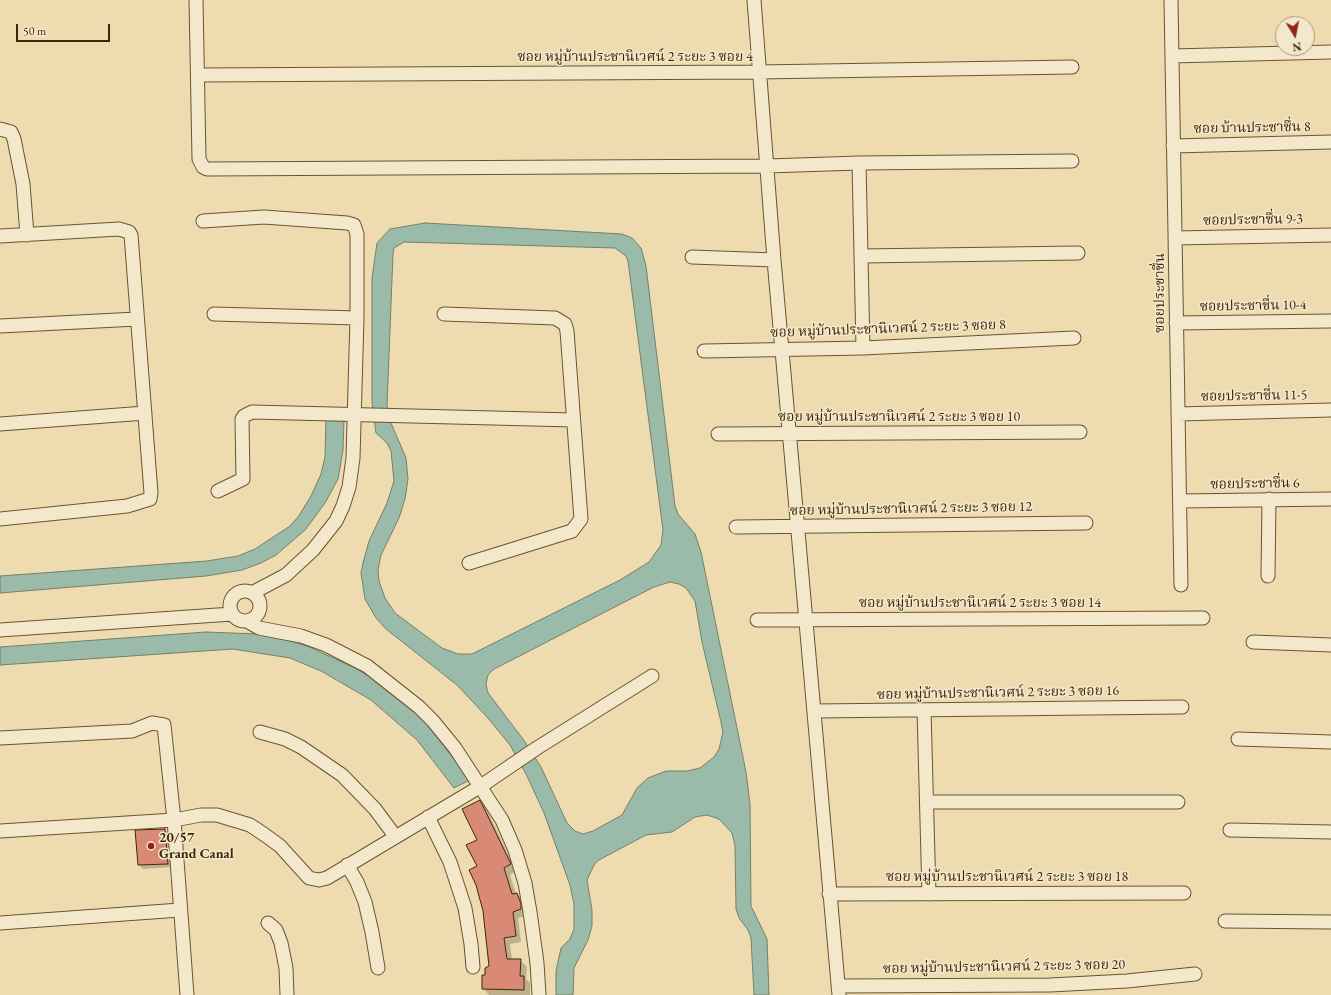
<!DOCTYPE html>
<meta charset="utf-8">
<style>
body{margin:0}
#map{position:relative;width:1331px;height:995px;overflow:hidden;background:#eedbb0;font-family:"EB Garamond",serif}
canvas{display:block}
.north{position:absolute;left:1275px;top:16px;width:40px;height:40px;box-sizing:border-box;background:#f4e8cc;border:1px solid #ab9b7e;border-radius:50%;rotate:170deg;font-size:11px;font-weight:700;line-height:16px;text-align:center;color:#3d2708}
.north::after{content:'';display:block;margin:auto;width:14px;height:18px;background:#8f2418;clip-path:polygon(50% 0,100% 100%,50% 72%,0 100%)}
.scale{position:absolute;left:16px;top:24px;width:94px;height:18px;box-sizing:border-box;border:2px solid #3d2708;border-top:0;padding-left:5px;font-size:12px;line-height:14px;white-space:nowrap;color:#3d2708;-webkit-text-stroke:3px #f4e8cc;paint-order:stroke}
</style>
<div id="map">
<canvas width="1331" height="995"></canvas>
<div class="north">N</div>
<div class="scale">50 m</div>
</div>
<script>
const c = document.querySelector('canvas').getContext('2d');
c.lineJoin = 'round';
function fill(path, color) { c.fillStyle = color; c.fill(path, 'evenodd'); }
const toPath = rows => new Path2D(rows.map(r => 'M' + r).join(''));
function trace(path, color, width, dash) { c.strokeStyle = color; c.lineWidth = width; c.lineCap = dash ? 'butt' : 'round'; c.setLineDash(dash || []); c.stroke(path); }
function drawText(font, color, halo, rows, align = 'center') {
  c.font = font + ' "EB Garamond","Noto Serif Thai",serif'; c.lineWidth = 3; c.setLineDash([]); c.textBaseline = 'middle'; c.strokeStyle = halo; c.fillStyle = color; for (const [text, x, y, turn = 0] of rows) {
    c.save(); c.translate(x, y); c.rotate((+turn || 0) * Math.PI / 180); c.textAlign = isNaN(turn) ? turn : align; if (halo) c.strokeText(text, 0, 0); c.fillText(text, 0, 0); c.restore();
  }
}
const water = toPath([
 [425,223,622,234,632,238,641,248,646,266,675,506,678,514,695,534,701,552,746,772,750,804,751,906,767,939,769,995,754,995,751,938,748,930,739,918,736,909,735,846,732,833,719,819,707,815,695,817,672,832,646,835,599,860,594,865,587,880,592,910,592,926,588,940,574,968,573,995,556,995,556,971,561,948,570,939,574,929,574,904,570,885,544,813,527,776,510,745,487,717,457,685,386,629,376,618,365,599,361,573,363,563,369,541,387,503,394,481,391,451,387,443,376,433,372,403,372,278,377,243,390,229,425,223],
 [404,242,615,248,626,256,628,261,663,530,661,545,649,562,620,580,472,654,458,654,442,648,395,613,385,598,379,581,378,570,381,555,399,518,405,499,408,479,406,458,391,423,387,405,393,254,394,248,404,242],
 [670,582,679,584,686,588,695,601,702,642,721,722,723,732,719,749,714,757,700,768,687,771,666,771,648,778,637,788,622,815,593,831,583,834,575,831,567,823,541,767,523,739,488,693,486,684,488,675,494,669,504,664,603,613,654,587,670,582],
 [326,418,344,419,343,450,338,479,325,503,306,529,276,555,261,563,242,570,206,576,0,593,0,576,207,561,238,556,255,549,290,526,298,517,311,496,321,474,325,457,326,418],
 [206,632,258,634,279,638,307,646,355,668,379,682,401,698,423,719,470,780,454,788,417,740,371,700,321,671,290,658,233,649,0,665,0,647,206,632]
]);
fill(water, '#9abba9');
trace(water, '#758069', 1);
fill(toPath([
 [479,802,486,808,516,871,510,875,516,894,523,900,527,916,518,918,521,942,510,944,512,960,520,960,527,967,526,979,530,983,530,995,489,995,483,988,490,966,478,867],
 [165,830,169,834,172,867,143,869,139,865,136,831]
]), '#0003');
const building = toPath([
 [480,800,511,864,504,868,512,894,517,893,521,904,521,909,513,912,516,936,504,938,507,959,521,959,520,976,524,976,524,990,482,989,482,975,485,975,485,968,489,966,483,911,476,885,469,870,477,866,466,845,477,840,462,809,480,800],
 [165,829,168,864,138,865,135,830,165,829]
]);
fill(building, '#d98a76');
trace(building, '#3d2708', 1);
const minor = toPath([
 [196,0,199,159,203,167,207,169,767,166,859,163,1072,161],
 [754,0,774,260,839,995],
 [1171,0,1181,585],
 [1172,56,1331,52],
 [198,75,758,72,1072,67],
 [0,129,11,132,14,139,23,184,27,235],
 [1173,146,1331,142],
 [859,163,863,348],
 [203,221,264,217,347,223,354,225,357,234,357,318,353,458,349,487,343,506,336,521,313,550,286,575,252,593],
 [0,236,119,229,129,232,131,235,151,493,150,499,127,506,0,519],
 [1175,238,1331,235],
 [861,256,1078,253],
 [692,257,774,260],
 [214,314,357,318],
 [444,314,555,318,565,324,567,331,581,519,572,531,469,563],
 [1176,323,1331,321],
 [0,326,137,319],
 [704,351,863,348,1074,338],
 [1178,414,1331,410],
 [0,424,145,413],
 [718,434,1080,432],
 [218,491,243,479,242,419,244,416,252,412,573,420],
 [1180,501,1331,499],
 [736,527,1086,523],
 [1268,576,1269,499],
 '230 606a15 15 0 1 1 30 0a15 15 0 1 1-30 0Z',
 [757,620,1203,618],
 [247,621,259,628,301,636,326,645,367,666,419,707,433,721,455,748,502,820,515,850,525,883,530,912,537,963,539,995],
 [0,630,232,614],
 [1253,642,1331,645],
 [924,710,929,894],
 [814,711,1182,707],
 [260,732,285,739,301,747,342,775,375,809,395,836],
 [0,738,132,731,152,723,164,725,174,820,187,995],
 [1238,739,1331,742],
 [927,802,1178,802],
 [428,817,450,862,465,908,471,944,473,967],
 [1230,830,1331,832],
 [0,831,174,820,201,815,217,815,250,825,265,835,280,846,309,878,319,880,327,878,481,786,537,748,652,676],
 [347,865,357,882,365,902,372,932,378,968],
 [829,894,1184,893],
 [1225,921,1331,922],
 [0,923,180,910],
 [268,923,276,930,281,943,286,968,287,995],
 [838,986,1050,985,1127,981,1195,974]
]);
trace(minor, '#695432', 15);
trace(minor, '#f4e8cc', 13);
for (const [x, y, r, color] of [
 [151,846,4,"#8f2418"]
]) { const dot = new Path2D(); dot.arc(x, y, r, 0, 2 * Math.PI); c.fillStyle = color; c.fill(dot); trace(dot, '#f4e8cc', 1.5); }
drawText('14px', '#3d2708', '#f4e8cc', [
 ["ซอย หมู่บ้านประชานิเวศน์ 2 ระยะ 3 ซอย 4",635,57],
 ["ซอย บ้านประชาชื่น 8",1252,128,-1],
 ["ซอยประชาชื่น 9-3",1253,220,-1],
 ["ซอยประชาชื่น",1160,293,-90],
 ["ซอยประชาชื่น 10-4",1253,306,-1],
 ["ซอย หมู่บ้านประชานิเวศน์ 2 ระยะ 3 ซอย 8",888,329,-2],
 ["ซอยประชาชื่น 11-5",1254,396,-1],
 ["ซอย หมู่บ้านประชานิเวศน์ 2 ระยะ 3 ซอย 10",899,417],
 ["ซอยประชาชื่น 6",1255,484,-1],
 ["ซอย หมู่บ้านประชานิเวศน์ 2 ระยะ 3 ซอย 12",911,509,-1],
 ["ซอย หมู่บ้านประชานิเวศน์ 2 ระยะ 3 ซอย 14",980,603],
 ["ซอย หมู่บ้านประชานิเวศน์ 2 ระยะ 3 ซอย 16",998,693,-1],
 ["ซอย หมู่บ้านประชานิเวศน์ 2 ระยะ 3 ซอย 18",1007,877],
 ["ซอย หมู่บ้านประชานิเวศน์ 2 ระยะ 3 ซอย 20",1004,967,-1]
]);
drawText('bold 14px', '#3d2708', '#f4e8cc', [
 ["20/57",159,838],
 ["Grand Canal",159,854]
], 'left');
</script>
